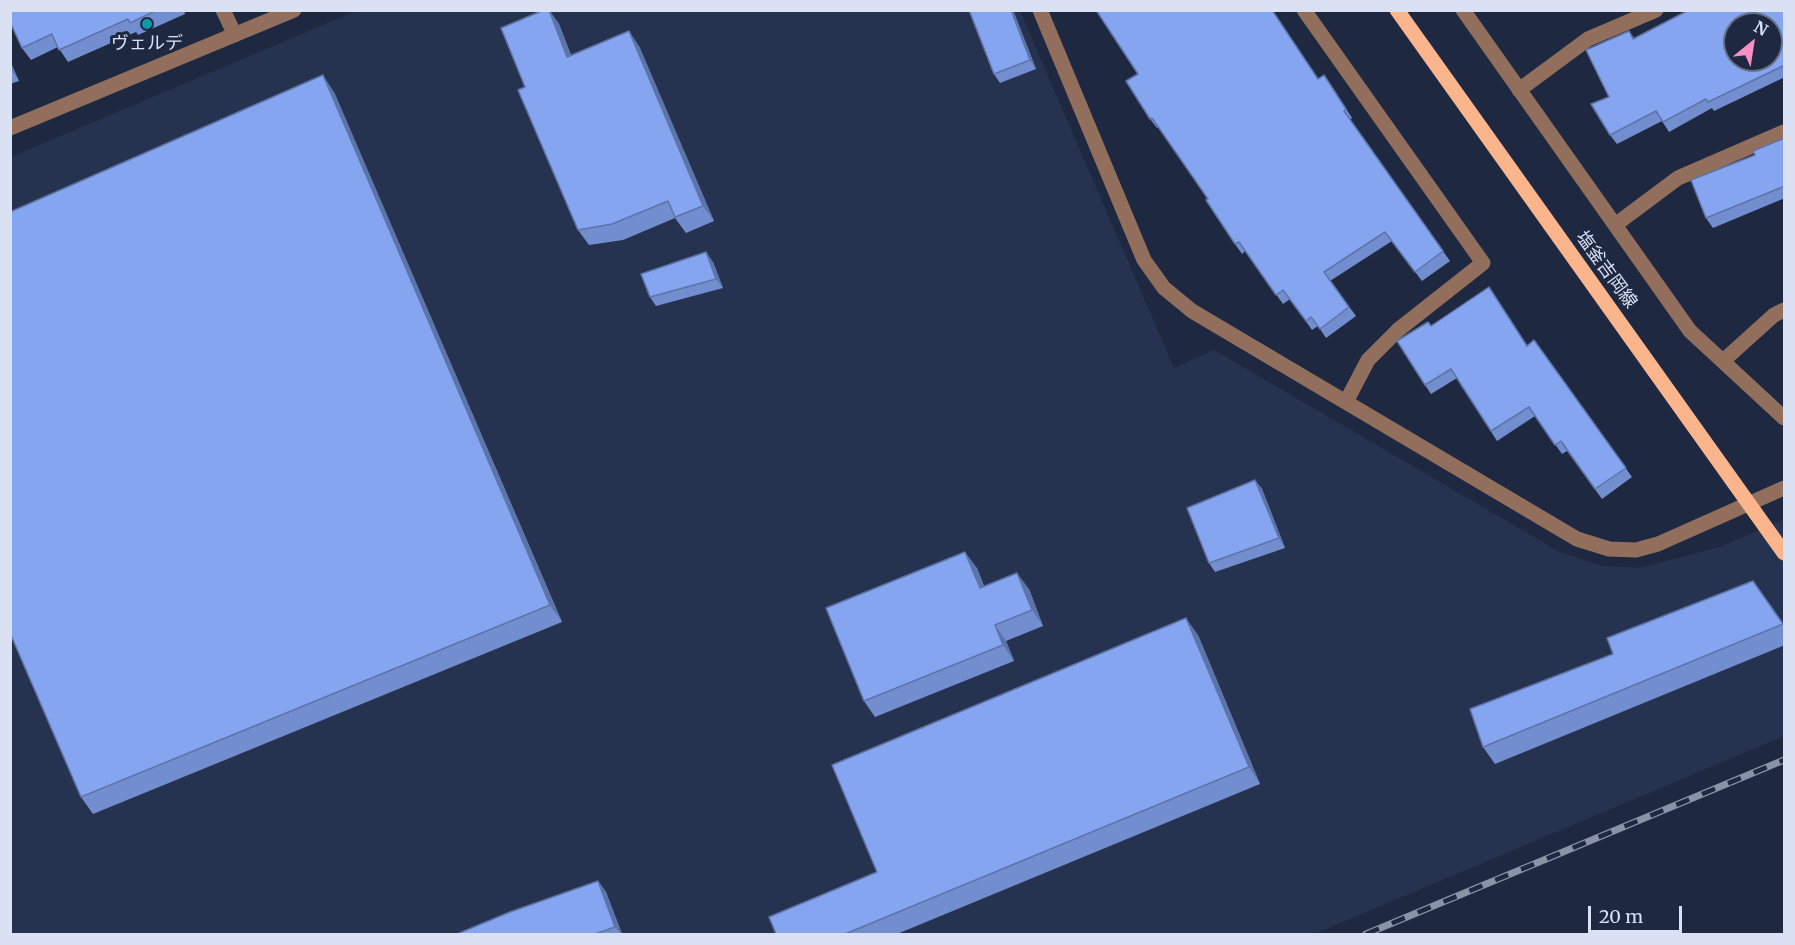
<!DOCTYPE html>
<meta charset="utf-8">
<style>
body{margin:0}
#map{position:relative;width:1795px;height:945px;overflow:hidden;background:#1e2841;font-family:Merriweather,serif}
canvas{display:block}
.frame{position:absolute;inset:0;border:12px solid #dae1f2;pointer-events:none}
.north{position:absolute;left:1723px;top:12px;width:60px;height:60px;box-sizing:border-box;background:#1e2841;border:2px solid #697288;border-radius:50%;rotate:30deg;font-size:16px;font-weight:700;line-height:24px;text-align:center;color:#dae1f2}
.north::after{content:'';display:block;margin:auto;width:21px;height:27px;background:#fa8fc8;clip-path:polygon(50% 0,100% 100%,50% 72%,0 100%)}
.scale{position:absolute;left:1588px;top:906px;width:94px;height:27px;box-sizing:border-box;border:3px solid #dae1f2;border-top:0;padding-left:8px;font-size:18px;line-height:21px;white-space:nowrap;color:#dae1f2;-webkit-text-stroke:4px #1e2841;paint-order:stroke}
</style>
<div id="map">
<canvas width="1795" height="945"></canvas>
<div class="frame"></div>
<div class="north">N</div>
<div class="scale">20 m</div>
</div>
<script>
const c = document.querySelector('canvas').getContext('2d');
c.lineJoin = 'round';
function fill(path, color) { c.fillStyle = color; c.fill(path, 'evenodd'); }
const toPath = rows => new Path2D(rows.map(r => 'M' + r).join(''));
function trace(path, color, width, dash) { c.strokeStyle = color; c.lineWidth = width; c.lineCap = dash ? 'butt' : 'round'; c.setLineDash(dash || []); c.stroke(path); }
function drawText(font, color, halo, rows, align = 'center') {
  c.font = font + ' Merriweather,"Noto Sans JP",serif'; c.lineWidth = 6; c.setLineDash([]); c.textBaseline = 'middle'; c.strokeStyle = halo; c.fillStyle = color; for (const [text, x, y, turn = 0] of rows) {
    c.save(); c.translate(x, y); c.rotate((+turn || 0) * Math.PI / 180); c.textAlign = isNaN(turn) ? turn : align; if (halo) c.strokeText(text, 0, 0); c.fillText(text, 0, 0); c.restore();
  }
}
fill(toPath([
 [356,11,1020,11,1174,368,1214,350,1558,551,1602,566,1640,568,1720,547,1784,519,1784,736,1314,934,11,934,11,157]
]), '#263350');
trace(toPath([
 [223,10,235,35],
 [1040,10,1144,260,1164,288,1192,311,1577,539,1609,549,1636,550,1658,544,1784,488],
 [1304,10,1483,263,1398,330,1368,360,1346,402],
 [1463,10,1690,331,1784,418],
 [1519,90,1588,39,1656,10],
 [10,128,294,10],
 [1615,225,1678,178,1784,132],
 [1723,361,1774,315,1784,310]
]), '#916f5c', 15);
const rail = toPath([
 [1366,934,1784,760]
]);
trace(rail, '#8a92a6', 7);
trace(rail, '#1e2841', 4.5, [14]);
trace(toPath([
 [1397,10,1784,553]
]), '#fbb58d', 15);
fill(toPath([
 [10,10,184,10,185,14,138,35,136,32,68,62,58,47,31,60,22,48],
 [544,10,549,10,559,24,571,55,639,46,714,221,686,233,675,218,623,240,589,245,578,230,525,87],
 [1013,10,1036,69,1000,83,994,74],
 [1785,10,1785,77,1714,111,1712,108,1669,132,1662,121,1617,144,1610,135,1609,97,1629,31,1634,38],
 [10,61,19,81,10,84],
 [1138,74,1319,79,1331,85,1352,118,1350,120,1450,261,1422,281,1392,241,1330,281,1356,316,1326,338,1318,326,1312,330,1290,299,1283,304,1245,251,1242,254,1235,244,1208,199,1159,127,1157,128,1150,119],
 [334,92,562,622,93,814,81,797],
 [1785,138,1785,198,1713,228,1706,218,1755,155],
 [713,262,723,288,656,306,650,297],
 [1431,326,1527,345,1534,340,1632,477,1602,499,1567,451,1562,454,1535,416,1497,441,1457,378,1431,394,1425,385],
 [1255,480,1262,489,1285,548,1215,572,1209,563],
 [977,568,984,586,1029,589,1043,626,1006,641,1014,661,875,717,864,701],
 [1753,581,1785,626,1785,645,1495,764,1483,747,1613,654],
 [1198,635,1260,784,897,934,776,934,877,872],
 [598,881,606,892,622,934,457,934]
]), '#738ece');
fill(toPath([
 [549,10,559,24,577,72,567,57],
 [1011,10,1013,10,1036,69,1030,60],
 [629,31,639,46,714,221,703,206],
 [10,61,19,81,10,67],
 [323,75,334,92,562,622,550,605],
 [706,252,713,262,723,288,716,279],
 [1255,480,1262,489,1285,548,1279,538],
 [965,552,977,568,991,604,980,588],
 [1017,573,1029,589,1043,626,1032,610],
 [1186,618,1198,635,1260,784,1249,767],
 [995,625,1006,641,1014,661,1003,645],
 [598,881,606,892,622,934,621,934,615,927]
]), '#5e74a8');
const building = toPath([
 [10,10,157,10,130,23,128,19,59,50,52,34,22,48,10,22,10,10],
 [544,10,549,10,567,57,629,31,703,206,675,217,668,201,612,224,578,230,518,90,525,87,501,28,544,10],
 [969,10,1011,10,1030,60,994,74,969,10],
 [1096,10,1272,10,1318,79,1324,75,1346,109,1344,111,1443,251,1415,272,1385,232,1324,272,1349,307,1320,329,1311,317,1306,321,1283,290,1276,295,1239,242,1235,244,1206,200,1208,199,1152,118,1150,119,1126,81,1138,74,1096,10],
 [1689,10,1785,10,1785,65,1708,102,1706,99,1663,122,1656,111,1610,135,1591,104,1609,97,1586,50,1629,31,1633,39,1689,10],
 [1735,24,1771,24,1771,60,1735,60,1735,24],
 [323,75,550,605,81,797,10,633,10,212,323,75],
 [1785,138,1785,186,1706,218,1691,180,1755,155,1753,151,1785,138],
 [706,252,716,279,650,297,641,274,706,252],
 [1489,287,1527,346,1534,340,1626,468,1595,489,1561,441,1555,445,1529,407,1491,431,1451,369,1425,385,1397,341,1428,322,1431,326,1489,287],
 [1255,480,1279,538,1209,563,1187,508,1255,480],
 [965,552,980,588,1017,573,1032,610,995,625,1003,645,864,701,826,608,965,552],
 [1753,581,1783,624,1483,747,1470,709,1613,654,1607,638,1753,581],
 [1186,618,1249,767,845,934,776,934,769,917,877,872,832,765,1186,618],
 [598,881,615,927,595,934,457,934,510,912,598,881]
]);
fill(building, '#86a5f0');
trace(building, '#5e74a8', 1.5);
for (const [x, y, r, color] of [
 [147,24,6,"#0f9aa8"]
]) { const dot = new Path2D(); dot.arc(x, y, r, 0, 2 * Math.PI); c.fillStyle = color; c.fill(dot); trace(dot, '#1e2841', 2); }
drawText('18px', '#dae1f2', '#1e2841', [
 ["ヴェルデ",147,44]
]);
drawText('18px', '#dae1f2', '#1e2841', [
 ["塩釜吉岡線",1606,270,54]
]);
</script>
